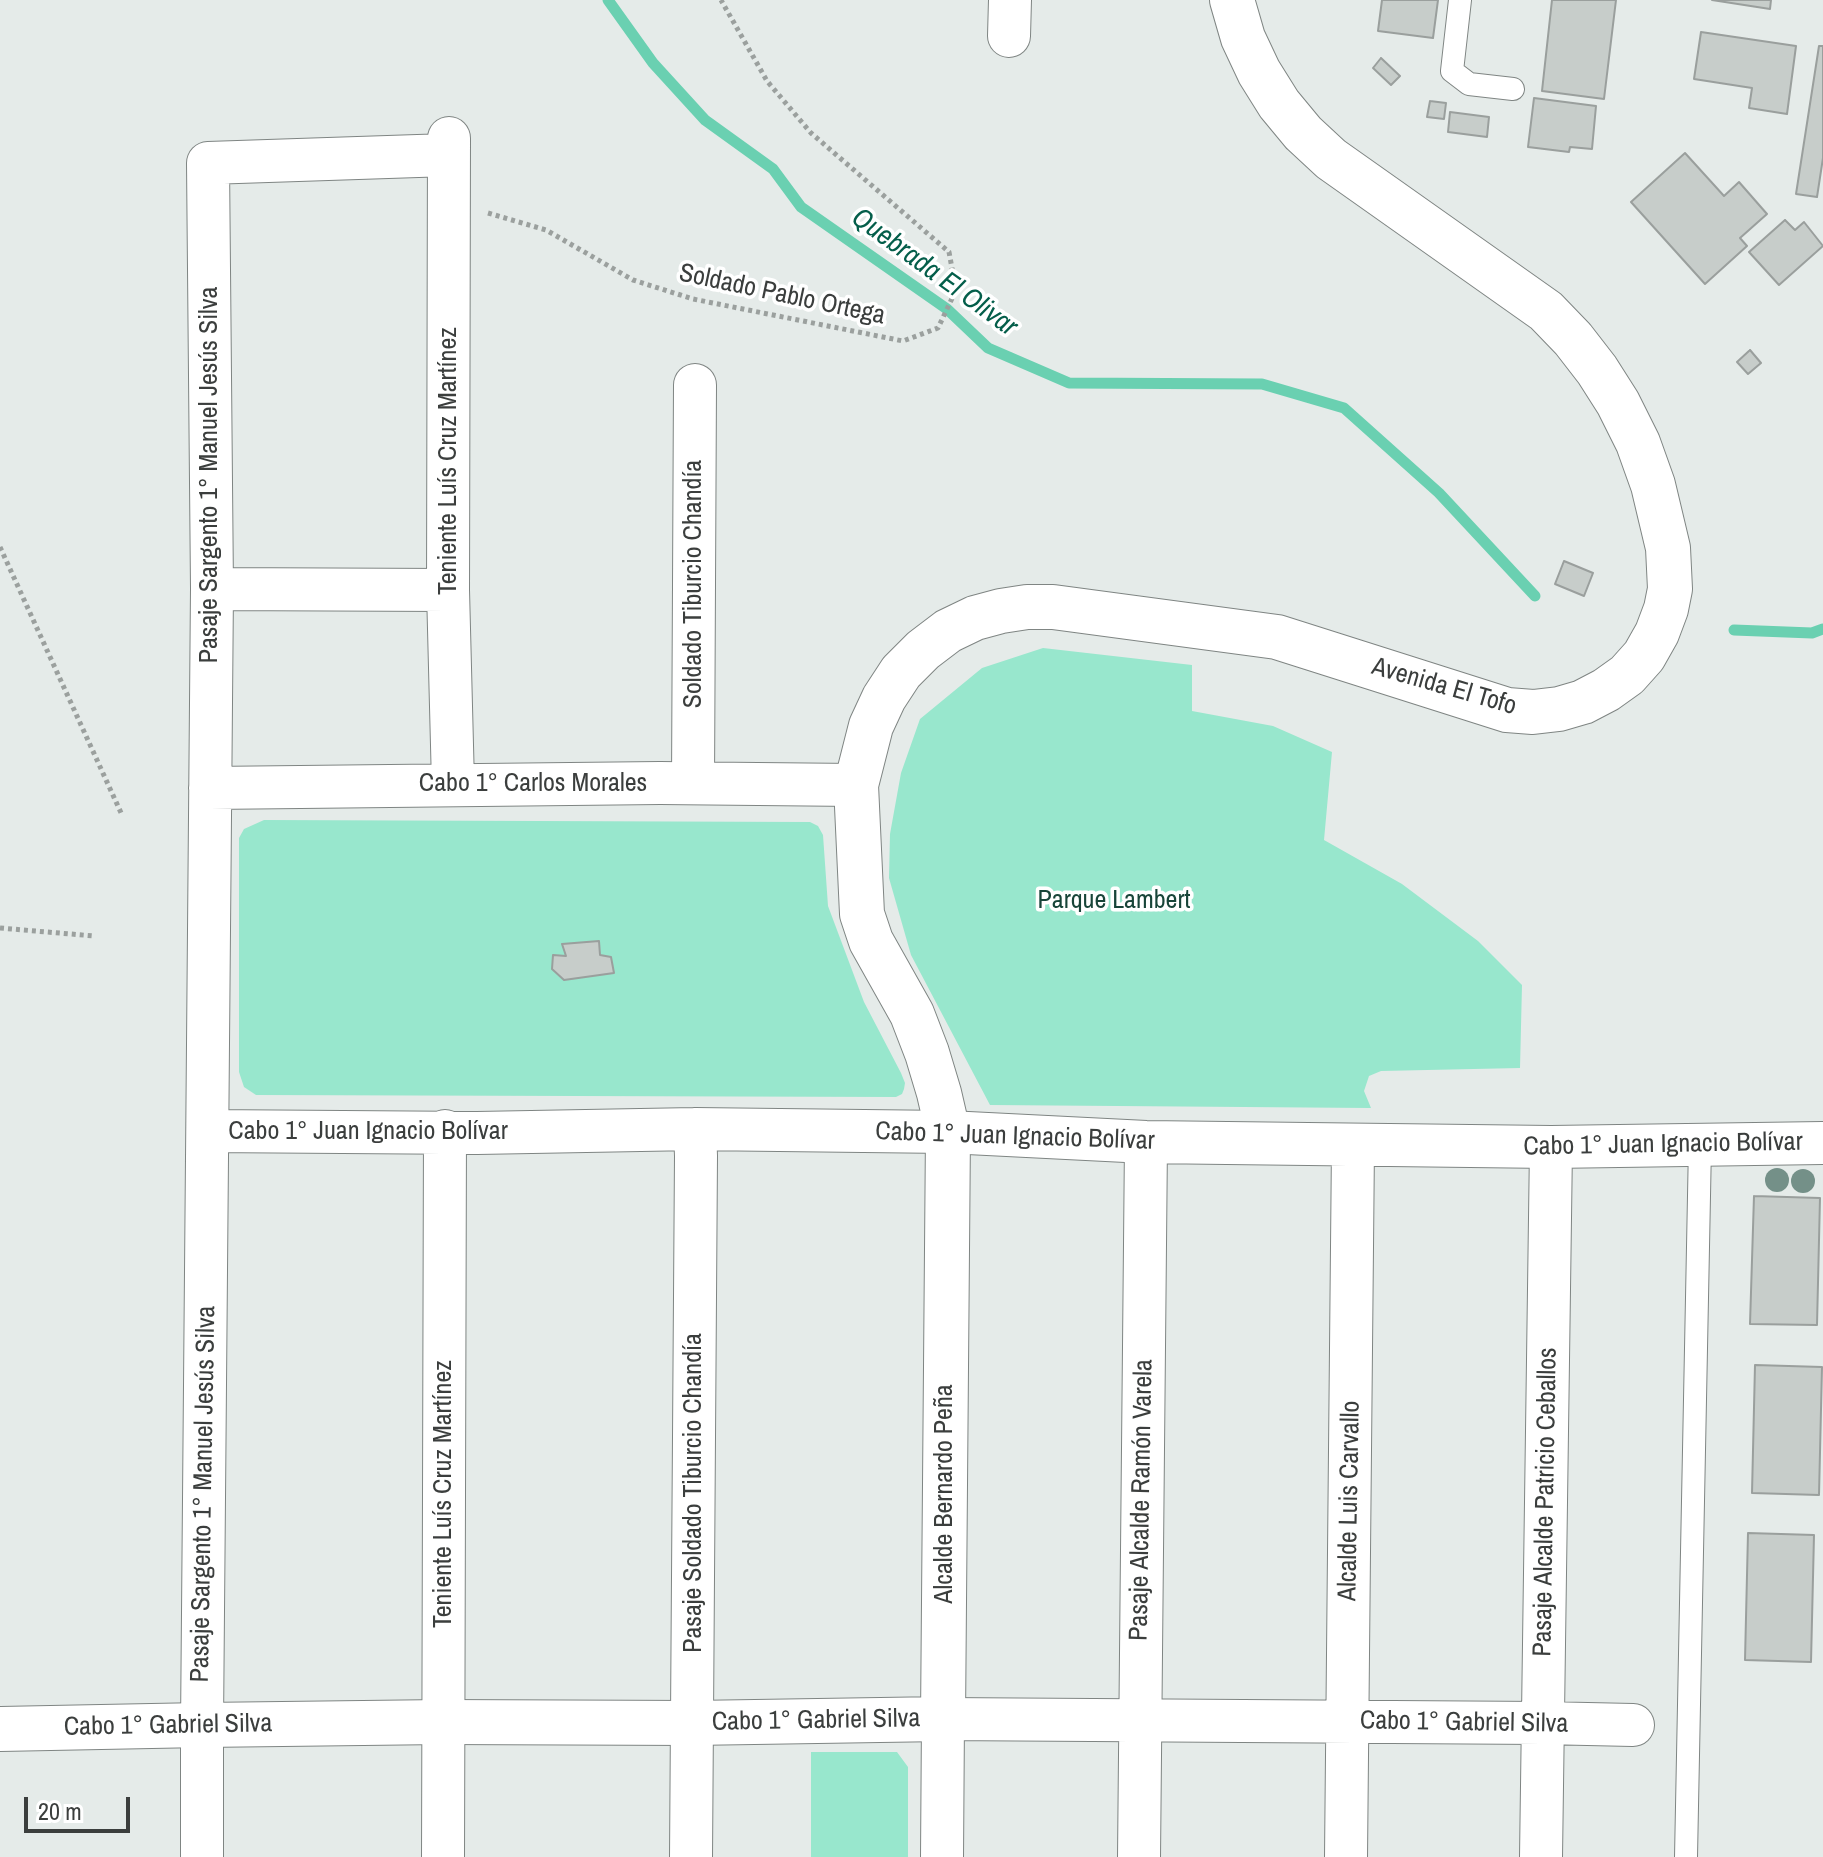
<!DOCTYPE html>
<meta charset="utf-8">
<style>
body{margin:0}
#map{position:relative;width:1823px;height:1857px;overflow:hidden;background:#e5ebe9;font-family:"Archivo Narrow",sans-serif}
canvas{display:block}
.scale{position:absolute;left:24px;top:1797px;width:106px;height:36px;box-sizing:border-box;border:4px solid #3b3e3d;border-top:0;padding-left:10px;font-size:24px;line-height:28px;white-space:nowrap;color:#3b3e3d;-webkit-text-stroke:6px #fff;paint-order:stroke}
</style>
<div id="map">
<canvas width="1823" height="1857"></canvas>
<div class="scale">20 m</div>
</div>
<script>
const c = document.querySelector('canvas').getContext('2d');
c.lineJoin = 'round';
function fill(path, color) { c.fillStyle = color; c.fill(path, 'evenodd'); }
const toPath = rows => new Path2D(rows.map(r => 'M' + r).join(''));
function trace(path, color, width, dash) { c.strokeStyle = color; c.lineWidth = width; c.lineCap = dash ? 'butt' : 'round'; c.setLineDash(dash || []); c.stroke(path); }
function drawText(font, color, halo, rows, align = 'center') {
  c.font = font + ' "Archivo Narrow",sans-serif'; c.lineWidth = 7; c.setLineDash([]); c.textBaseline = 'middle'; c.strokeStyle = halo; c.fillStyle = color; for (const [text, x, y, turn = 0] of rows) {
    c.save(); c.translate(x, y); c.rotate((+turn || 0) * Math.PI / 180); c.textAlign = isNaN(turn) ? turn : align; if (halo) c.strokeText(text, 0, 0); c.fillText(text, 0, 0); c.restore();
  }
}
fill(toPath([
 [1043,648,1192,665,1192,711,1273,726,1332,752,1324,840,1402,884,1478,941,1522,985,1520,1068,1381,1071,1369,1076,1364,1091,1371,1108,990,1105,911,955,889,878,890,834,901,773,920,719,982,668],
 [264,820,810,822,818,826,823,835,828,906,864,1002,901,1073,905,1083,904,1089,902,1094,896,1097,256,1095,244,1087,239,1072,239,838,244,829],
 [811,1752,897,1752,908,1767,908,1857,811,1857]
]), '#98e7cd');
trace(toPath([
 [608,0,653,63,705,120,773,169,801,207,947,309,988,348,1069,383,1262,384,1344,408,1439,493,1535,596],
 [1734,630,1812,633,1823,629]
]), '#6ad0b1', 11);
const building = toPath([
 [1382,0,1438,0,1433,38,1378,31,1382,0],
 [1552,0,1616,0,1604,99,1542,91,1552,0],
 [1712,0,1771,0,1770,9,1712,0],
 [1701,32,1796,46,1787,114,1749,108,1752,88,1694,79,1701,32],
 [1819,46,1823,46,1823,158,1817,197,1796,194,1819,46],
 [1381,58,1400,76,1391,85,1373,68,1381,58],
 [1534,98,1596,106,1592,149,1570,147,1569,152,1528,147,1534,98],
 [1430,101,1446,103,1444,119,1427,117,1430,101],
 [1450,112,1489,117,1487,137,1448,132,1450,112],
 [1685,153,1724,196,1739,182,1767,214,1740,238,1747,246,1705,284,1631,202,1685,153],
 [1785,220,1795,230,1804,222,1823,246,1779,285,1749,252,1785,220],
 [1750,350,1761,363,1748,374,1737,362,1750,350],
 [1564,561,1593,573,1584,596,1555,584,1564,561],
 [599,941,600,955,611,957,614,973,564,980,552,969,553,955,566,956,562,944,599,941],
 [1754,1196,1820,1198,1817,1325,1750,1324,1754,1196],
 [1755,1365,1822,1367,1819,1495,1752,1493,1755,1365],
 [1748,1533,1814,1535,1811,1662,1745,1660,1748,1533]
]);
fill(building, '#c7cdca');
trace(building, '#9a9f9d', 2);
const lane = toPath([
 [1460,0,1452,71,1469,84,1513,89],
 [1686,1857,1700,1145]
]);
const street = toPath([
 [1009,36,1010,0],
 [449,138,448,590,453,784],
 [212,589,448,590],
 [693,783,695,385],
 [210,788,660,783,856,785],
 [208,1131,477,1133,695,1129,948,1132,1146,1142,1551,1147,1823,1143],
 [202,1857,202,1725,212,589,208,163,448,155],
 [443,1857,445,1131],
 [691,1857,696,1156,695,1129],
 [942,1857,943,1719,1542,1723,1633,1725],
 [1139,1857,1146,1142],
 [1346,1857,1353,1145],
 [1541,1857,1551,1147]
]);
const secondary = toPath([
 [0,1729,202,1725,443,1722,692,1723,943,1719,948,1132,939,1093,927,1053,912,1014,871,941,862,914,856,785,871,726,884,698,901,672,923,650,948,631,975,618,1001,611,1027,607,1053,607,1277,637,1507,710,1533,712,1559,709,1583,702,1606,690,1627,675,1644,656,1657,633,1666,609,1670,589,1668,548,1653,485,1638,443,1618,403,1597,370,1573,339,1546,311,1331,159,1303,133,1279,104,1259,72,1243,38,1232,0]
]);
trace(lane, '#7f8583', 24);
trace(street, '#7f8583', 44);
trace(secondary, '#7f8583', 46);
trace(toPath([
 [488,213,546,230,633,280,693,299,903,341,938,328,956,290,949,252,811,133,767,81,721,0],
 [0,547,122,815],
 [0,928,94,936]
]), '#9ba09e', 5, [4, 4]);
trace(lane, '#fff', 22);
trace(street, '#fff', 42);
trace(secondary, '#fff', 44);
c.fillStyle = '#749088';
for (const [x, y] of [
 [1777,1180],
 [1803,1181]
]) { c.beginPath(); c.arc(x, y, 12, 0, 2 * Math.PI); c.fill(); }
drawText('26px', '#3b3e3d', '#fff', [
 ["Soldado Pablo Ortega",782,295,12],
 ["Teniente Luís Cruz Martínez",449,461,-90],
 ["Pasaje Sargento 1° Manuel Jesús Silva",210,475,-90],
 ["Soldado Tiburcio Chandía",694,584,-90],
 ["Avenida El Tofo",1444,687,16],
 ["Cabo 1° Carlos Morales",533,784],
 ["Cabo 1° Juan Ignacio Bolívar",368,1132],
 ["Cabo 1° Juan Ignacio Bolívar",1015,1137,2],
 ["Cabo 1° Juan Ignacio Bolívar",1663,1145,-1],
 ["Pasaje Soldado Tiburcio Chandía",694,1493,-90],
 ["Pasaje Sargento 1° Manuel Jesús Silva",204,1494,-89],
 ["Teniente Luís Cruz Martínez",444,1494,-90],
 ["Alcalde Bernardo Peña",945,1494,-90],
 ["Pasaje Alcalde Ramón Varela",1142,1500,-89],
 ["Alcalde Luis Carvallo",1350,1501,-89],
 ["Pasaje Alcalde Patricio Ceballos",1546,1502,-89],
 ["Cabo 1° Gabriel Silva",816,1721,-1],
 ["Cabo 1° Gabriel Silva",1464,1723,1],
 ["Cabo 1° Gabriel Silva",168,1726,-1]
]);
drawText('26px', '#184539', '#fff', [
 ["Parque Lambert",1114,901]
]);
drawText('italic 28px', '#045e4a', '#fff', [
 ["Quebrada El Olivar",934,273,36]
]);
</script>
